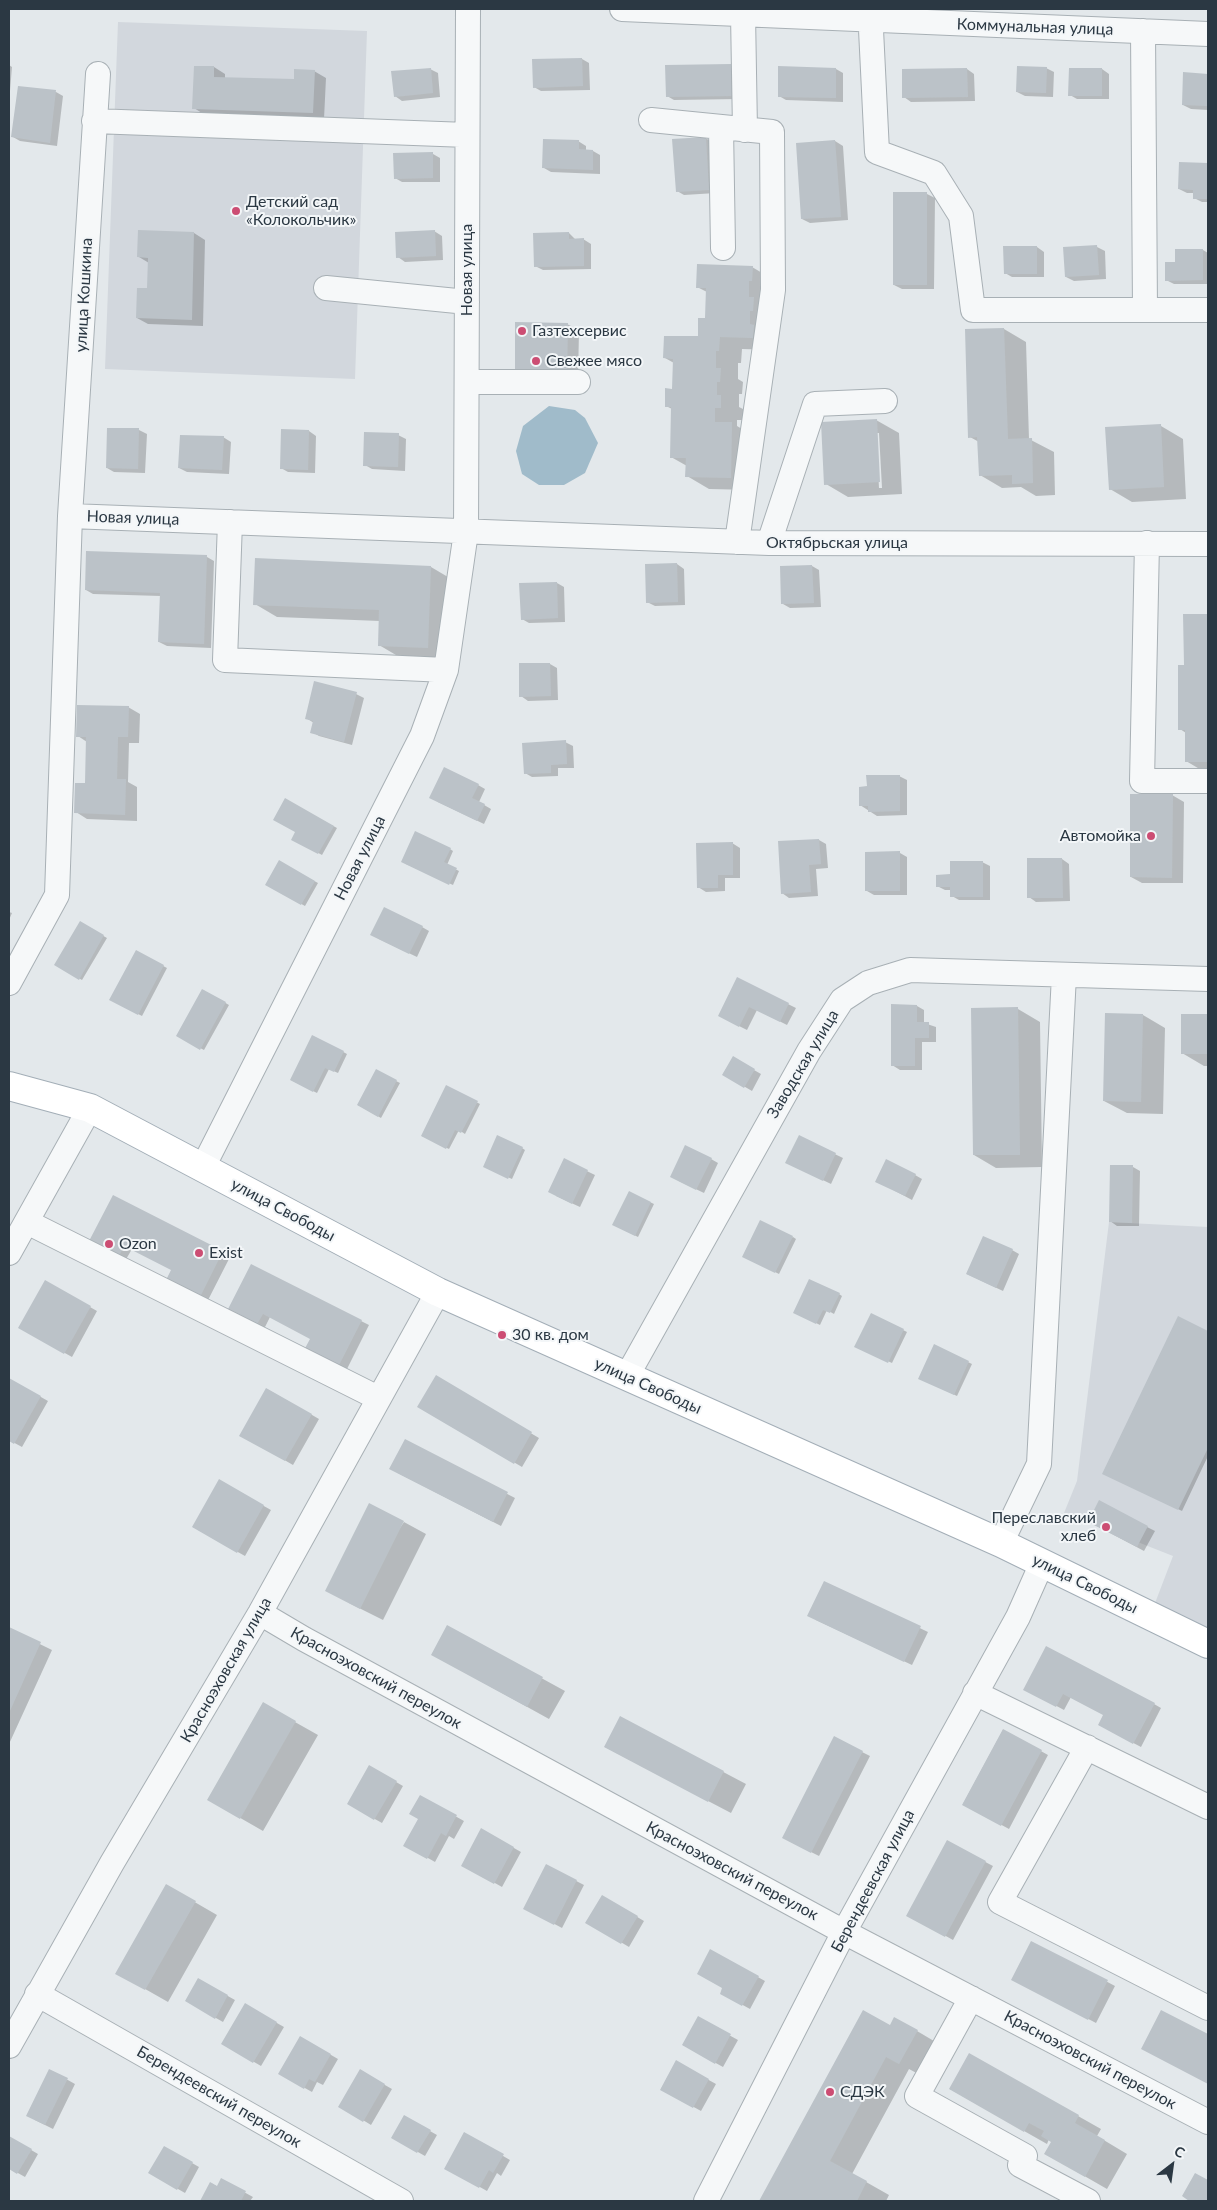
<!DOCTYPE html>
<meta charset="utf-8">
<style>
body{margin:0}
#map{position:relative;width:1217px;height:2210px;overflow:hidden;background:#e3e8eb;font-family:Lato,sans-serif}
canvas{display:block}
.frame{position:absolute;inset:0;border:10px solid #2b3843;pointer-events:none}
.north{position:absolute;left:1147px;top:2140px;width:50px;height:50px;-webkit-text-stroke:4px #f3f6f8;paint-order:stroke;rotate:30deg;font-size:14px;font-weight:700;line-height:20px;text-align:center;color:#2b3843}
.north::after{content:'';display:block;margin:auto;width:18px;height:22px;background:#2b3843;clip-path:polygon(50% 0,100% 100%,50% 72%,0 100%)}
</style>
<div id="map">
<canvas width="1217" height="2210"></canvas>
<div class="frame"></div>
<div class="north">С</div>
</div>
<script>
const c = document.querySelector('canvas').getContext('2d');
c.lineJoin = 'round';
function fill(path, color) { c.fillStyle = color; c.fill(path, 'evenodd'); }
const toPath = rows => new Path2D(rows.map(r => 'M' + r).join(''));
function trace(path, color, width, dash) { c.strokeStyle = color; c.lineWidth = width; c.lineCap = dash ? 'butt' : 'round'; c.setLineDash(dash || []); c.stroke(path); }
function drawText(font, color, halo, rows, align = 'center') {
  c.font = font + ' Lato,sans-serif'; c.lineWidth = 4; c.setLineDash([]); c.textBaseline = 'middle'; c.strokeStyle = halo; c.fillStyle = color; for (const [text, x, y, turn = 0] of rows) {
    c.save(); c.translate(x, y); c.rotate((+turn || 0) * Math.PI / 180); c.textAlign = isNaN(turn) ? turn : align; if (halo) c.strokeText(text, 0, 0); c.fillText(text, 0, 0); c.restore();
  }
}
fill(toPath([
 [118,22,367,31,355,379,105,369],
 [1109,1222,1208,1227,1208,1638,1152,1611,1173,1556,1064,1513,1077,1481]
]), '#d2d7dd');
fill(toPath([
 [549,406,575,410,585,418,598,443,585,473,564,485,539,485,522,474,516,451,523,426]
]), '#a0bbca');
fill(toPath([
 [582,59,589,63,590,90,541,91,534,87],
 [9,65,12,67,9,103],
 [731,65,738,69,739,99,674,100,667,96,666,66],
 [214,67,225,74,225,78,295,81,314,71,326,78,324,119,205,115,194,108],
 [1046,68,1054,72,1053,97,1025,96,1017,92],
 [430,69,438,73,440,97,402,101,395,96],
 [836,69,843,73,843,102,786,100,779,96],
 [967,69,974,74,975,101,911,102,904,97],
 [1070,69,1102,69,1109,74,1109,99,1077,99,1070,95],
 [1208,75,1208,110,1191,109,1183,105],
 [19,87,56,92,63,96,57,146,20,141,13,137],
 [705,138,713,142,716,193,684,195,677,191],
 [578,141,586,146,586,151,593,151,600,155,600,174,551,172,544,168],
 [835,141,843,146,848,220,810,223,802,219,797,144],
 [433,154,440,158,440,182,402,182,395,178],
 [1180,163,1208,164,1208,202,1202,202,1194,198,1194,193,1187,193,1179,189],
 [894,193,927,194,935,198,934,289,902,289,894,285],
 [434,231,442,236,443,260,405,262,398,257],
 [194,233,205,240,203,326,148,324,137,318,148,289,149,263,139,257],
 [569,233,576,240,583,239,591,244,591,269,543,270,535,266],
 [1037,247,1044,252,1044,277,1012,277,1005,273],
 [1097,247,1105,251,1106,279,1074,281,1066,277,1065,249],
 [1203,250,1208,253,1208,284,1174,284,1166,280,1176,263],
 [752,267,774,280,775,350,742,349,741,363,738,363,738,379,743,382,742,394,739,394,739,407,743,409,743,420,737,420,737,426,754,436,753,490,709,489,687,476,687,466,671,457,672,409,666,406,673,390,674,363,665,358,699,337,706,319,707,292,697,287],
 [567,324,579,330,578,380,516,373],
 [1004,329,1026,342,1029,439,1054,452,1055,495,1036,496,1021,487,1002,488,980,475,979,442,970,437],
 [876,420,899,433,902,494,848,497,826,484],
 [876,433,879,433,882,488,879,488],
 [1161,426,1183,439,1186,499,1132,502,1110,489],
 [109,429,139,430,147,434,145,473,114,472,107,468],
 [282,430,309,431,316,436,315,473,288,472,281,468],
 [398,435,406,439,405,471,372,469,365,465],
 [223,437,231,442,229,474,187,472,179,468],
 [87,552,207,557,214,561,211,648,167,646,159,642,161,596,93,594,86,590],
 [677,564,684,569,685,605,655,606,647,602],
 [812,566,819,570,821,607,790,608,783,604,782,567],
 [431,567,453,580,450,660,401,658,379,645,380,621,277,617,255,604],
 [557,583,564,587,565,622,529,623,522,619],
 [1185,615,1208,615,1208,774,1186,761,1186,733,1180,729,1185,667],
 [550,664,557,668,558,700,528,701,521,696],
 [356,694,364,698,352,745,319,736,312,732,314,723,306,718],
 [128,707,140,714,139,743,129,743,128,782,137,787,137,821,87,819,76,812,86,784,87,742,78,736],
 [565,742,573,746,574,768,558,768,558,776,532,777,525,773],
 [899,776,907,780,907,815,877,816,860,805,868,788],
 [478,785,485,789,479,802,491,809,484,824,438,802],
 [1172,795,1184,802,1183,883,1142,883,1131,877],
 [285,800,337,828,322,855,293,839,297,832],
 [819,840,826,844,828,868,816,869,818,896,789,898,782,893],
 [732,843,740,848,740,878,725,878,725,891,706,892,698,887],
 [450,849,453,851,447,865,459,871,453,885,406,864],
 [900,853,907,857,907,895,874,895,867,891],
 [1062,859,1069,864,1070,901,1036,902,1029,897],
 [279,862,318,883,305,906,267,885],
 [982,862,990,866,990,900,959,900,952,896,952,890,945,890,937,886,952,876],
 [9,912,12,913,9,920],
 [80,923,107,938,82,980,56,965],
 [422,927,429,931,417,957,379,939],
 [136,952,167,968,142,1016,111,1000],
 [737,979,796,1008,787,1025,757,1010,747,1030,727,1020],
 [203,990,229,1005,204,1050,177,1036],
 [917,1006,924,1010,924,1023,936,1027,936,1042,922,1042,922,1070,900,1070,892,1065],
 [1018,1009,1040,1022,1042,1167,996,1168,974,1155],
 [1143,1015,1165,1028,1163,1114,1127,1113,1104,1101],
 [1182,1015,1208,1015,1208,1066,1204,1066,1182,1053],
 [313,1036,347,1054,338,1073,329,1069,317,1093,291,1080],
 [733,1058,761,1074,752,1091,723,1074],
 [376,1071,400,1083,381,1118,358,1105],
 [447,1087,480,1104,465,1134,459,1130,449,1149,422,1136],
 [799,1137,843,1158,831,1184,794,1166],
 [522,1148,525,1150,512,1179,487,1168],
 [711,1159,718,1163,704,1193,679,1181],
 [564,1160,595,1175,580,1207,556,1196],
 [1133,1167,1140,1171,1139,1226,1117,1226,1110,1221],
 [915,1175,922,1179,912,1200,884,1185],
 [629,1192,654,1204,638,1237,614,1225],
 [113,1197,230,1257,206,1304,173,1270,132,1249,125,1261,97,1246],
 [793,1237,796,1239,779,1274,747,1258],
 [1012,1250,1019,1254,1003,1291,967,1274],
 [46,1282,97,1311,72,1357,20,1328],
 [839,1294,842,1296,834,1314,827,1310,820,1325,798,1314],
 [229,1311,361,1321,369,1325,345,1373,311,1338,270,1317,264,1329],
 [871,1314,907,1332,892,1363,859,1348],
 [1179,1318,1208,1332,1208,1456,1182,1511,1107,1475],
 [934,1346,972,1364,957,1396,923,1380],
 [436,1377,539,1438,522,1467,419,1406],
 [9,1379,48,1401,22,1447,9,1440],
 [267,1389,319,1419,293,1465,241,1435],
 [405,1441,515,1498,501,1526,398,1473],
 [219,1481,271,1510,245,1556,193,1527],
 [404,1522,426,1534,383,1620,349,1603],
 [1097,1526,1147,1527,1155,1531,1144,1551],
 [824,1582,928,1632,912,1665,816,1620],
 [448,1627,565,1691,549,1719,455,1667],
 [9,1629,52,1650,9,1744],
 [1025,1689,1154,1704,1161,1708,1141,1747,1099,1725,1104,1714,1071,1697,1064,1710],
 [263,1704,318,1735,263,1831,209,1800],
 [621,1718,746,1784,731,1813,605,1747],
 [1003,1730,1048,1755,1009,1829,963,1804],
 [862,1752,870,1756,819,1856,791,1842],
 [370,1767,403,1786,382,1823,348,1804],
 [421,1797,464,1821,454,1839,449,1836,435,1862,405,1845,419,1819],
 [482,1830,521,1852,502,1887,463,1865],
 [947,1842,993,1866,953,1940,908,1915],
 [547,1866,584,1885,562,1928,532,1912],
 [167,1886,217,1915,168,2002,117,1973],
 [602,1896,644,1921,629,1947,587,1922],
 [1032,1942,1115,1986,1096,2023,1020,1983],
 [711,1951,765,1981,750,2009,721,1993,724,1988],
 [199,1980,235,2000,223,2022,186,2001],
 [245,2005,284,2027,261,2066,223,2044],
 [864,2012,890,2026,917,2031,939,2044,922,2076,909,2069,852,2174,889,2195,886,2201,761,2201],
 [698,2018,738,2040,723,2067,683,2045],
 [300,2037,338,2059,323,2085,317,2082,312,2092,280,2074],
 [970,2055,1101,2129,1097,2136,1127,2154,1107,2189,1046,2154,1053,2141,1049,2139,1047,2144,950,2089],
 [676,2062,716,2084,701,2111,661,2089],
 [50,2070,75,2084,53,2129,35,2120],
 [360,2071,392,2089,371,2125,340,2106],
 [405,2117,437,2135,425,2156,393,2138],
 [465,2134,510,2160,501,2176,497,2173,487,2191,446,2168],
 [9,2137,38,2154,25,2177,9,2168],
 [164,2147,199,2167,185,2193,150,2173],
 [222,2180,253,2197,250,2201,201,2201,211,2183,218,2187]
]), '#0003');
fill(toPath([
 [582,58,583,86,533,88,532,59],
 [731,64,732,96,666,97,665,65],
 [194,66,214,66,214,77,294,79,294,69,315,70,313,113,192,109],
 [778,66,836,68,836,98,778,97],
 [1017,66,1047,67,1046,93,1016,92],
 [431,68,433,93,394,97,391,71],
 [967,68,968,97,902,98,902,69],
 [1069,68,1102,68,1102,96,1068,96],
 [1183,72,1208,74,1208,106,1182,105],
 [18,86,56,90,50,143,11,137],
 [706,137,709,190,676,192,672,139],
 [543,139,579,140,579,149,593,150,593,170,542,168],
 [835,140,841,217,801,219,796,143],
 [433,152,433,178,394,179,393,153],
 [1179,162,1208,163,1208,199,1193,199,1193,190,1178,189],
 [893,192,927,192,927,285,893,285],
 [138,230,194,232,192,320,136,318,137,288,147,288,148,258,137,257],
 [435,230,436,256,396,258,395,232],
 [569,232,569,239,584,238,584,266,534,267,533,233],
 [1097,245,1099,275,1065,277,1063,247],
 [1003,246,1037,246,1037,274,1004,274],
 [1175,249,1203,249,1203,280,1165,281,1165,262,1175,262],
 [697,264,753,266,752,281,749,281,749,297,754,297,753,311,750,311,750,324,754,325,753,338,720,337,719,351,716,351,716,368,721,368,720,382,717,382,717,395,721,395,721,408,715,408,715,422,732,422,731,478,685,477,686,458,670,458,671,407,665,407,665,388,672,389,673,359,663,358,664,336,698,336,698,318,705,318,706,288,696,288],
 [515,322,568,323,567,374,515,373],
 [1004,328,1008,439,1032,438,1033,483,1012,484,1012,475,979,476,977,437,968,438,965,329],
 [877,419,880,482,824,485,821,422],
 [1161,424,1164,487,1109,490,1105,427],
 [107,428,139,428,138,469,106,468],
 [281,429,309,430,308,470,280,469],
 [364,432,399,433,398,467,363,466],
 [180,435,224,436,222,470,178,468],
 [86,551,207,555,204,644,158,642,160,593,85,590],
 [255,558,431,566,428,648,378,646,379,610,253,605],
 [677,563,678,602,646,603,645,564],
 [812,565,814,603,781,604,780,566],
 [557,582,558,618,521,620,519,583],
 [1183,614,1208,614,1208,762,1185,762,1185,730,1178,730,1178,665,1184,665],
 [519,663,550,663,551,696,519,697],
 [314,681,357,692,344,742,310,733,313,721,305,719],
 [77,705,129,706,128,737,118,737,117,779,126,779,125,815,74,813,75,783,85,783,86,737,76,737],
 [566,740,567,764,551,765,551,773,524,774,522,743],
 [444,767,479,784,472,798,485,804,477,821,429,798],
 [866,775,900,775,900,811,868,812,868,806,859,806,859,787,867,786],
 [1130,794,1173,794,1172,878,1130,877],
 [285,798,334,826,318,854,291,840,295,832,273,820],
 [415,831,451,848,444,862,457,868,449,885,401,862],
 [819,839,821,864,809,865,811,892,781,894,778,841],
 [733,842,733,875,718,875,718,888,697,888,696,843],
 [900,851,900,891,865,891,865,852],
 [1027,858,1062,858,1063,898,1027,898],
 [279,860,315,881,301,905,265,885],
 [950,861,983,861,983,897,950,897,950,887,936,887,936,875,950,874],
 [384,907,423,926,409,954,370,935],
 [80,921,104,935,79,980,54,965],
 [136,950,164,965,138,1015,109,1000],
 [737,977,789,1003,780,1022,749,1007,739,1027,718,1016],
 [202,989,226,1002,200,1050,176,1036],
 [891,1004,917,1005,917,1022,929,1022,929,1038,915,1038,915,1066,891,1066],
 [1018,1007,1020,1155,973,1155,971,1008],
 [1105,1013,1143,1014,1141,1102,1103,1101],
 [1181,1014,1208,1014,1208,1054,1181,1054],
 [312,1035,344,1051,334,1072,325,1068,313,1092,290,1080],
 [733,1056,755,1069,744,1088,722,1075],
 [376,1069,397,1080,378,1117,357,1105],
 [446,1085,478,1101,461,1133,455,1130,446,1149,421,1136],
 [497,1135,523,1147,508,1179,483,1167],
 [799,1135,836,1153,823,1181,785,1163],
 [685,1145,712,1158,696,1190,670,1177],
 [564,1158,588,1170,572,1204,548,1192],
 [886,1159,916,1174,905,1196,875,1182],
 [1110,1165,1133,1165,1132,1223,1109,1222],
 [629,1191,651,1202,635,1236,612,1225],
 [113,1195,223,1251,198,1301,164,1284,171,1270,124,1246,118,1258,88,1243],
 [760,1220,793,1236,775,1273,742,1257],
 [983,1236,1013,1249,996,1288,966,1274],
 [251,1264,362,1320,337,1369,303,1352,310,1339,263,1314,256,1326,227,1311],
 [809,1279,840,1293,830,1313,823,1310,816,1324,793,1313],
 [45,1280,91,1306,64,1354,18,1328],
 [871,1313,904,1329,888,1363,854,1347],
 [1178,1316,1208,1331,1208,1448,1178,1510,1102,1474],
 [934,1344,969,1361,954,1395,918,1379],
 [436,1375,532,1432,514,1464,417,1407],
 [9,1378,41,1396,14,1444,9,1441],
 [266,1388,312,1414,285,1461,239,1436],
 [405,1439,508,1492,493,1522,389,1469],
 [219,1479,264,1505,237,1553,192,1527],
 [1099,1500,1148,1526,1137,1547,1088,1522],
 [369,1503,404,1521,360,1609,325,1591],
 [824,1581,921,1626,904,1662,807,1616],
 [447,1625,543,1677,527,1707,431,1655],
 [9,1627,41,1642,9,1713],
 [1046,1646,1155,1703,1133,1744,1098,1725,1103,1715,1063,1694,1056,1707,1023,1690],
 [263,1702,296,1721,240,1819,207,1800],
 [620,1716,724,1771,708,1802,604,1747],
 [1003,1729,1042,1750,1001,1826,962,1805],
 [834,1736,863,1751,811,1853,782,1838],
 [369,1765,397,1781,374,1820,347,1804],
 [420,1795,457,1815,446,1836,441,1833,427,1859,403,1846,418,1819,409,1814],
 [481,1828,514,1847,494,1884,461,1866],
 [947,1840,986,1861,945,1937,906,1916],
 [546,1864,577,1880,554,1925,523,1909],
 [166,1884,196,1901,145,1990,115,1974],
 [602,1895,638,1916,621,1944,585,1923],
 [1031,1941,1108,1980,1088,2020,1011,1980],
 [710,1949,759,1976,742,2006,720,1994,722,1988,697,1974],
 [198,1978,228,1995,215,2019,185,2001],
 [245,2003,277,2022,253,2063,221,2044],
 [863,2010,890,2025,894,2017,918,2030,899,2064,886,2057,830,2161,867,2181,857,2201,759,2201],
 [1161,2010,1208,2034,1208,2084,1141,2049],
 [698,2016,731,2034,715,2064,682,2045],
 [300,2036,331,2054,315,2082,309,2079,304,2089,278,2074],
 [969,2053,1079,2115,1075,2123,1105,2140,1085,2177,1044,2154,1051,2142,1041,2136,1044,2131,1029,2123,1024,2132,949,2089],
 [676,2060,709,2079,693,2108,660,2090],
 [49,2069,68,2078,45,2125,26,2116],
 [360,2069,385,2084,363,2122,338,2107],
 [404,2115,431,2130,417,2153,391,2138],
 [464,2132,504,2154,493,2173,489,2170,479,2188,444,2169],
 [9,2136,32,2149,17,2174,9,2169],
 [164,2146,193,2162,177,2190,148,2173],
 [1195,2173,1208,2180,1208,2201,1189,2201,1182,2196],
 [221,2178,246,2191,241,2201,200,2201,210,2182,217,2186]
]), '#bbc2c8');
const minor = toPath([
 [622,9,1208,34],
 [870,9,877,152,934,173,961,216,973,310,1208,310],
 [743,14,745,130],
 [1143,31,1145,310],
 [651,120,772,132,773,290,737,542],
 [94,121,467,135],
 [721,127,723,248],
 [326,288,467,302],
 [467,382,578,382],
 [70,516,769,543,1208,544],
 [230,522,225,660,446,670],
 [769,543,815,404,885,401],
 [1147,543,1142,781,1208,781],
 [9,983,57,895,70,516,98,74],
 [203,1167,422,736,446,670,466,532,468,9],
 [27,1222,378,1398],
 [9,1253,90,1108],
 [627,1376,809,1051,842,1000,868,983,910,970,1208,979],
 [1001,1543,1039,1464,1064,975],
 [260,1613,304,1639,844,1932,1208,2122],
 [975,1693,1208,1807],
 [1087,1747,1000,1902,1208,2008],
 [37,1994,401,2201],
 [971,1998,917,2096,1025,2156,1020,2165,1088,2201],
 [9,2046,112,1863,260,1613,438,1292],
 [706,2201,844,1932,1018,1617,1042,1563]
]);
const major = toPath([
 [9,1086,90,1108,438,1292,1001,1543,1208,1644]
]);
trace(minor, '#a8b0b5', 26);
trace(major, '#a3aeb7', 30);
trace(minor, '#f6f8f9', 24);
trace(major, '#fff', 28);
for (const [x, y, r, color] of [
 [236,211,5,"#cc4d73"],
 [522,331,5,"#cc4d73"],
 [536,361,5,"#cc4d73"],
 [1151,836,5,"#cc4d73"],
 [109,1244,5,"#cc4d73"],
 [199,1253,5,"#cc4d73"],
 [502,1335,5,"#cc4d73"],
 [1106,1527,5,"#cc4d73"],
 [830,2092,5,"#cc4d73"]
]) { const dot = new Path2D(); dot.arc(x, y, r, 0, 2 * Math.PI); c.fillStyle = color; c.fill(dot); trace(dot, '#f3f6f8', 2); }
drawText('16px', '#2b3843', '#f3f6f8', [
 ["Коммунальная улица",1035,27,2],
 ["Новая улица",467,270,-90],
 ["улица Кошкина",84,295,-87],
 ["Новая улица",133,518,2],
 ["Октябрьская улица",837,543],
 ["Новая улица",360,858,-63],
 ["Заводская улица",803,1064,-59],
 ["улица Свободы",283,1210,28],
 ["улица Свободы",648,1386,24],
 ["улица Свободы",1085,1584,26],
 ["Красноэховская улица",226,1670,-60],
 ["Красноэховский переулок",376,1678,29],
 ["Красноэховский переулок",732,1871,28],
 ["Берендеевская улица",873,1881,-62],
 ["Красноэховский переулок",1090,2060,28],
 ["Берендеевский переулок",219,2097,30]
]);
drawText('16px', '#2b3843', '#f3f6f8', [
 ["Детский сад",246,202],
 ["«Колокольчик»",246,220],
 ["Газтехсервис",532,331],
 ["Свежее мясо",546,361],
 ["Автомойка",1141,836,"right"],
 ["Ozon",119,1244],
 ["Exist",209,1253],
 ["30 кв. дом",512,1335],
 ["Переславский",1096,1518,"right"],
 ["хлеб",1096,1536,"right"],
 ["СДЭК",840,2092]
], 'left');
</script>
